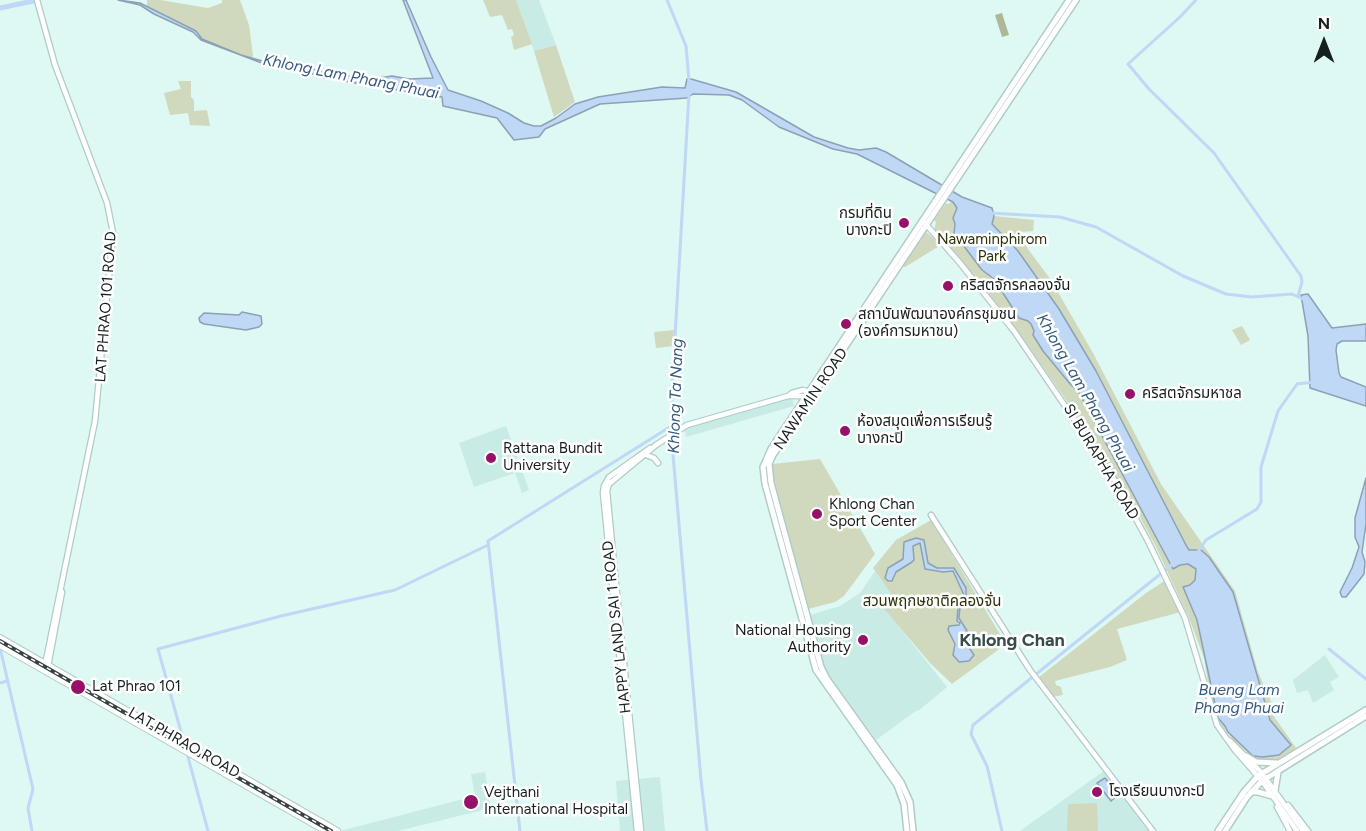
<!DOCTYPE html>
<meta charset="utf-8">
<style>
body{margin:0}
#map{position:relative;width:1366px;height:831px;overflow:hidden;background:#def8f4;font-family:Figtree,sans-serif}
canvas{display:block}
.north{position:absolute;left:1294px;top:12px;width:60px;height:60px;-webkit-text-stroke:4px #fff;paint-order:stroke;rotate:0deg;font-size:16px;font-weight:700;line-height:24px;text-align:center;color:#17201f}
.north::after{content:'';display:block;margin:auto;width:21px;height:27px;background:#17201f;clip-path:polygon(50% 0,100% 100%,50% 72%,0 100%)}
</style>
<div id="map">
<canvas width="1366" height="831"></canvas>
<div class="north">N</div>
</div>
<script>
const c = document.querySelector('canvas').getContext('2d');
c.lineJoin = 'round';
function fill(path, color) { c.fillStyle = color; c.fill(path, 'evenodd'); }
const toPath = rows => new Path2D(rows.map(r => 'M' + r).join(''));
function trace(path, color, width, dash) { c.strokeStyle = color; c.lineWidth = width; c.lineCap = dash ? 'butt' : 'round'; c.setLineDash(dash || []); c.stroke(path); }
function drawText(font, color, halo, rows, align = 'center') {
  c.font = font + ' Figtree,"Noto Sans Thai",sans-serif'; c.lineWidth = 5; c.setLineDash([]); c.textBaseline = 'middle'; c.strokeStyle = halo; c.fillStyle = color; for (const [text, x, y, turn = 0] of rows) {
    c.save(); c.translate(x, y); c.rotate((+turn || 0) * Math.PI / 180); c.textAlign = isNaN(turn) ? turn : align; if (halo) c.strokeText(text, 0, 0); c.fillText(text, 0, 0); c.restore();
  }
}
fill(toPath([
 [516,0,539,0,556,45,534,51],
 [790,398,793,400,794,406,686,437,685,431,691,426],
 [506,426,529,490,522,493,515,473,474,487,459,443],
 [875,571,892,595,880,603,947,687,918,711,917,710,876,740,825,671,810,615,840,606,860,593],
 [1325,655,1339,677,1330,682,1334,690,1313,703,1308,690,1297,693,1293,680],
 [1104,771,1149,831,1020,831],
 [485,772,491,808,398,831,340,831,475,796,471,774],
 [660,777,665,831,620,831,616,781]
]), '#c8ebe6');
fill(toPath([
 [147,0,160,0,208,8,222,3,222,0,240,0,249,25,253,56,252,58,241,55,202,39,196,31,147,7],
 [483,0,516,0,532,44,514,50,511,37,514,35,512,29,508,30,502,15,490,17],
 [556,45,575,102,554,117,534,51],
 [178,81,191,81,191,97,194,100,194,111,207,110,210,126,190,125,188,113,170,115,164,93,181,89],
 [952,201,994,216,1034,220,1033,231,1019,232,1028,249,1051,280,1093,353,1161,484,1235,591,1258,672,1275,710,1271,712,1296,748,1279,759,1255,759,1235,742,1221,725,1210,695,1204,658,1189,618,1155,545,1129,497,1071,407,1028,346,993,299,948,245,947,242,934,231,936,222,934,220,946,203,949,204],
 [925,231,941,245,905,267,902,267],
 [1242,326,1250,340,1241,345,1232,330],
 [674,330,673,346,656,348,654,332],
 [820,459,875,554,844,596,835,602,808,609,772,474,772,464],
 [931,520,1006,644,952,684,930,663,879,603,891,594,873,568,896,540],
 [1166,580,1181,612,1117,629,1127,660,1110,667,1055,681,1056,685,1061,687,1063,695,1052,697,1039,677,1146,593],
 [1097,803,1098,831,1067,831,1068,804]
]), '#d0d9bd');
fill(toPath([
 [1002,13,1009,35,1002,37,995,15]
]), '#aeb896');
const water = toPath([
 [118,0,140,3,196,31,202,39,241,55,273,64,301,65,322,72,361,78,379,78,392,76,409,79,433,78,403,0,406,0,431,57,448,90,481,101,508,113,524,123,534,126,541,126,556,118,575,104,598,97,662,87,685,88,687,79,691,79,736,92,814,137,848,148,859,150,876,148,886,152,962,197,992,208,994,216,992,224,1018,251,1059,309,1096,371,1187,547,1189,550,1201,550,1209,557,1233,592,1270,720,1291,745,1279,755,1263,757,1253,756,1228,732,1225,726,1218,718,1197,620,1183,587,1190,585,1195,580,1196,569,1188,564,1180,565,1173,569,1078,391,1071,385,1043,351,1033,335,1034,331,1031,324,1028,321,1019,318,994,279,982,270,954,233,955,224,953,218,957,208,953,202,857,154,833,149,779,127,742,100,729,95,693,94,687,98,600,104,545,129,539,137,514,140,497,118,443,106,442,97,324,78,296,68,267,65,201,40,193,32,154,14,140,5,118,0],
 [1308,294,1332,328,1366,324,1366,341,1342,341,1337,344,1336,350,1339,373,1341,377,1366,387,1366,406,1310,388,1308,336,1301,295,1308,294],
 [242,312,261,316,262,324,259,327,246,330,204,324,200,322,199,318,204,313,239,315,242,312],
 [1366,478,1366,524,1362,552,1365,562,1364,574,1346,597,1342,597,1340,592,1352,568,1359,547,1355,537,1355,518,1366,478],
 [916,538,924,540,928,563,937,568,954,568,966,588,966,599,960,607,959,618,967,631,970,638,968,646,974,655,969,661,959,662,953,655,955,644,948,630,949,626,959,625,960,623,957,621,958,607,964,595,953,571,943,572,925,569,920,543,913,546,914,560,912,562,896,572,892,581,888,581,885,578,888,568,903,559,904,542,916,538],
 [1105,778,1118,795,1111,801,1097,783,1105,778]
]);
fill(water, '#bed8f5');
trace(water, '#8ca1b5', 1.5);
trace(toPath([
 [667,0,686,46,689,81],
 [1196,0,1180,17,1128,64,1149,89,1214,153,1301,276,1302,282,1298,296],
 [689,94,672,389,672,443,701,780,707,831],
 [990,213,1060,217,1096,227,1183,276,1226,294,1252,297,1292,294,1303,299],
 [1197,553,1206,540,1257,509,1261,502,1261,467,1278,411,1297,384,1314,382],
 [0,648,33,789,28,808,32,831],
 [1329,649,1366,679],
 [0,683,7,681],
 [183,739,158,649,281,616,395,590,488,545],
 [188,757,208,831],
 [520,831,488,541,673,425],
 [1002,831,987,766,971,734,973,725,1174,563]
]), '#bed8f5', 3);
trace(toPath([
 [0,8,38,0]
]), '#bed8f5', 5);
const tertiary = toPath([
 [37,0,55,65,107,203,113,233,95,421,45,665],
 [923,221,960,263,1014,331,1110,472,1148,541,1185,618,1217,725,1234,749,1262,781,1297,831],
 [788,396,807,396],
 [646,455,654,458,658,463],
 [931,515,1030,670,1153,831],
 [48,666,62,592],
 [1230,741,1262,773,1303,831],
 [1288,805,1308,831],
 [1277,807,1290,831],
 [637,831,603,493,604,486,609,477,650,448],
 [641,831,616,584,607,491,609,484,656,445,687,425,788,396,792,393,803,390,810,392]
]);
const secondary = toPath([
 [1246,756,1256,762,1277,763],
 [1275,791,1278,772],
 [1251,792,1258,792,1272,796],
 [907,831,904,804,897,785,816,670,765,484,763,467,771,449,1069,0],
 [913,831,910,802,901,782,827,679,821,667,771,483,769,464,773,455,1076,0],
 [1218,831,1244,792,1258,776,1366,710],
 [1225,831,1247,797,1262,781,1366,716]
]);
const primary = toPath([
 [0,638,337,831],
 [0,645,326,831]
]);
trace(tertiary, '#b1cbc7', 7);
trace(secondary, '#b1cbc7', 8);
trace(primary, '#b1cbc7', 8);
trace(tertiary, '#fff', 4.5);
trace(secondary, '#fff', 5);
trace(primary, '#fff', 6);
const rail = toPath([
 [0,641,331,831]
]);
trace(rail, '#374341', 4);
trace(rail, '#fff', 1.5, [4.5]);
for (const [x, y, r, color] of [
 [904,223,6,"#961269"],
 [948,286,6,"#961269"],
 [846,324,6,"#961269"],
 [1130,394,6,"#961269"],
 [845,431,6,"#961269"],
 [491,458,6,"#961269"],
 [817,514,6,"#961269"],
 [863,640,6,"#961269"],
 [78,687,8,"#961269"],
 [1097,792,6,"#961269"],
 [471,802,8,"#961269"]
]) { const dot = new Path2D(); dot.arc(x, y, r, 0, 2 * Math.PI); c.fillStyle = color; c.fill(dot); trace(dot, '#fff', 2); }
drawText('15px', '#17201f', '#fff', [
 ["กรมที่ดิน",892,214,"right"],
 ["บางกะปิ",892,231,"right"],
 ["คริสตจักรคลองจั่น",960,286],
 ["สถาบันพัฒนาองค์กรชุมชน",858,315],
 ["(องค์การมหาชน)",858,332],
 ["คริสตจักรมหาชล",1142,394],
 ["ห้องสมุดเพื่อการเรียนรู้",857,422],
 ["บางกะปิ",857,439],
 ["Rattana Bundit",503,449],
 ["University",503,466],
 ["Khlong Chan",829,505],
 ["Sport Center",829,522],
 ["National Housing",851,631,"right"],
 ["Authority",851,648,"right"],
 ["Lat Phrao 101",92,687],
 ["โรงเรียนบางกะปิ",1109,792],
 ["Vejthani",484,793],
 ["International Hospital",484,810]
], 'left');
drawText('15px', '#293208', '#fff', [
 ["Nawaminphirom",992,240],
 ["Park",992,257],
 ["สวนพฤกษชาติคลองจั่น",932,602]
]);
drawText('15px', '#17201f', '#fff', [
 ["LAT PHRAO 101 ROAD",106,307,-86],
 ["NAWAMIN ROAD",811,399,-56],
 ["SI BURAPHA ROAD",1101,462,59],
 ["HAPPY LAND SAI 1 ROAD",617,627,-96],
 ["LAT PHRAO ROAD",184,743,30]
]);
drawText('italic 16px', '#335a81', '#fff', [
 ["Khlong Lam Phang Phuai",351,77,11],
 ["Khlong Lam Phang Phuai",1085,393,60],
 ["Khlong Ta Nang",676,396,-88],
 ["Bueng Lam",1239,690],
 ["Phang Phuai",1239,708]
]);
drawText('bold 18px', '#364c49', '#fff', [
 ["Khlong Chan",1012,641]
]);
</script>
